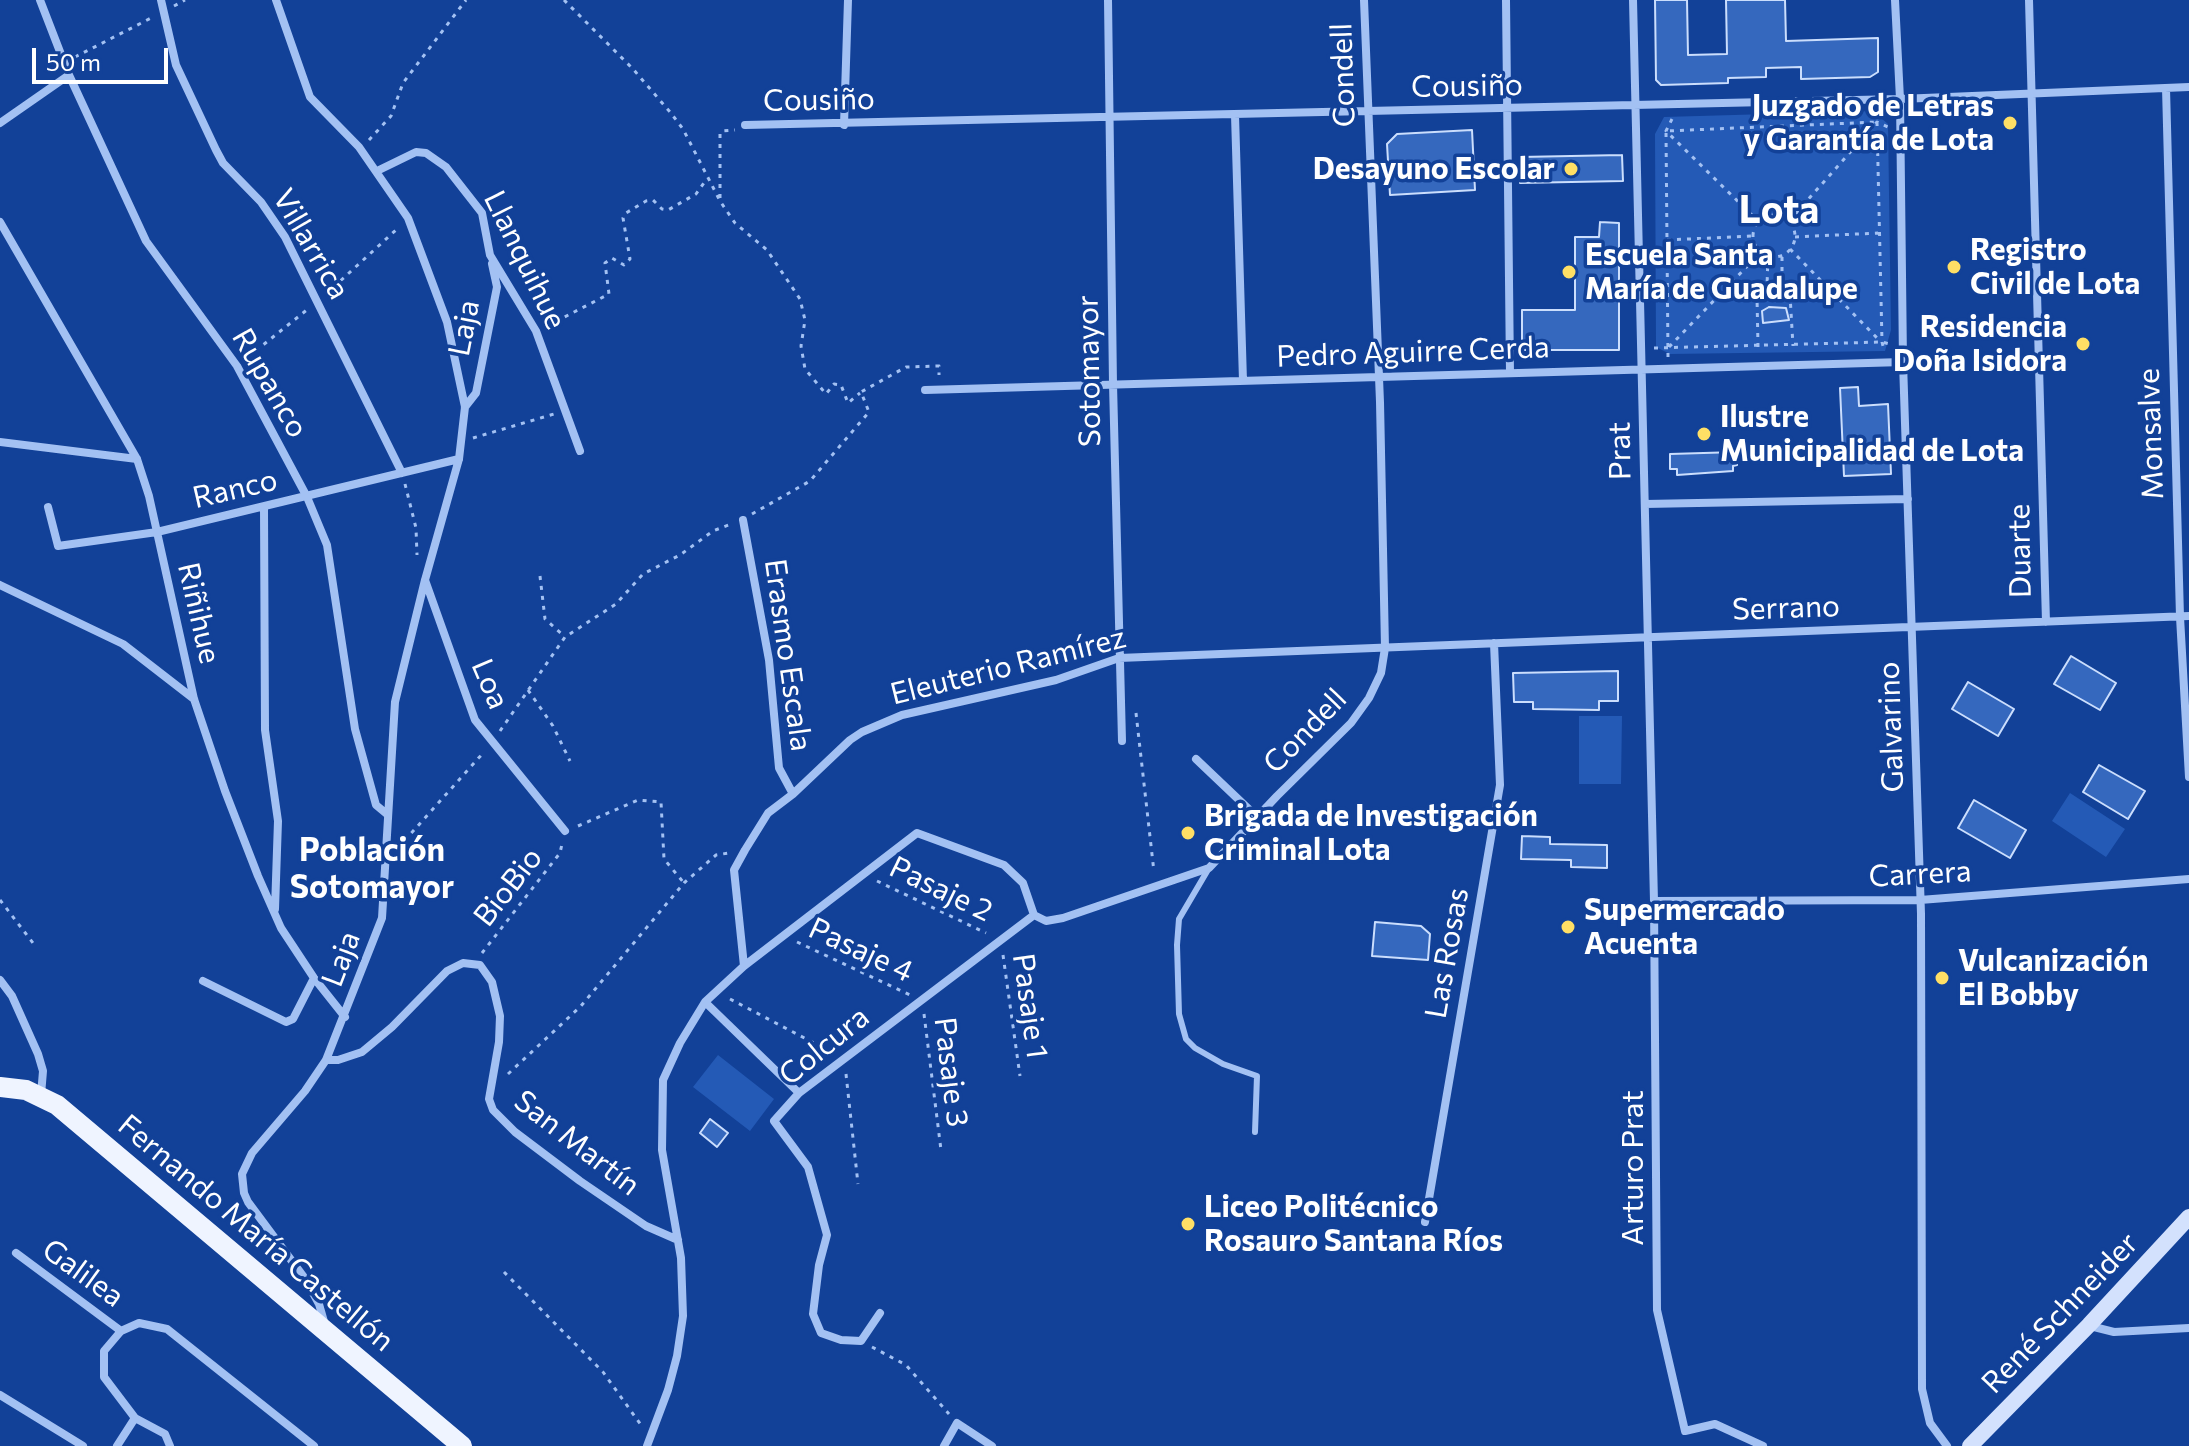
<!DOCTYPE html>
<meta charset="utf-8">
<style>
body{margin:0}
#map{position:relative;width:2189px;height:1446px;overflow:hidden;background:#124198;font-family:Commissioner,sans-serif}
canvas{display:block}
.scale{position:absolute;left:32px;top:48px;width:136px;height:36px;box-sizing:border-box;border:4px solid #fff;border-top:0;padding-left:10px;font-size:24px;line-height:28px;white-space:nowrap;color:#fff;-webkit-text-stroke:6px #124198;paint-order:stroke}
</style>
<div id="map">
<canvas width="2189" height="1446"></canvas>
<div class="scale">50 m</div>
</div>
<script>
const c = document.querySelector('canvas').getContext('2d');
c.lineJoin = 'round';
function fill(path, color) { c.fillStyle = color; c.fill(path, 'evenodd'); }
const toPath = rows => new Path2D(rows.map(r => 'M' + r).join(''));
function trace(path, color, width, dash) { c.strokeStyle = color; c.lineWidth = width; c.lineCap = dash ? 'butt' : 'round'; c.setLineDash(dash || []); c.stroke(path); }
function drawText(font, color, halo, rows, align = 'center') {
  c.font = font + ' Commissioner,sans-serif'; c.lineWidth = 7; c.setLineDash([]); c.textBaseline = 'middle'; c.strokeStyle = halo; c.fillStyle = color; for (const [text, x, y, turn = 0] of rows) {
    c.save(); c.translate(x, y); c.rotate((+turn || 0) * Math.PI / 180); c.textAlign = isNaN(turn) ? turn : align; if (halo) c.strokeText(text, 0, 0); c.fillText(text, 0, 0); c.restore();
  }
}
fill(toPath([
 [1873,111,1888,124,1891,330,1885,351,1670,354,1656,347,1655,134,1664,117],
 [1579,716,1622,716,1621,784,1579,784],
 [2070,793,2125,829,2106,857,2052,821],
 [718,1055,774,1099,750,1131,693,1087]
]), '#245ab6');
const building = toPath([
 [1655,0,1687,0,1688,55,1727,54,1726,0,1785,0,1786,41,1878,38,1878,72,1870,77,1801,79,1801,67,1766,68,1766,77,1728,78,1728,83,1661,85,1656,80,1655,0],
 [1472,130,1475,190,1390,195,1387,144,1397,134,1472,130],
 [1622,155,1623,181,1520,183,1520,157,1622,155],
 [1600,222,1619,223,1619,350,1522,350,1522,310,1575,310,1575,237,1599,237,1600,222],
 [1769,307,1786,308,1789,320,1763,323,1762,311,1769,307],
 [1858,387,1859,406,1888,404,1891,474,1844,476,1840,388,1858,387],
 [1737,452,1737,465,1733,466,1733,471,1677,475,1677,469,1670,469,1670,454,1737,452],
 [2071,656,2116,683,2100,710,2054,684,2071,656],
 [1618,671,1618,701,1599,701,1599,710,1533,709,1533,702,1514,702,1513,673,1618,671],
 [1968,682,2014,709,1998,736,1952,709,1968,682],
 [2099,765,2145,791,2128,819,2083,792,2099,765],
 [1974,800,2026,830,2010,858,1958,828,1974,800],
 [1522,836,1550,837,1550,844,1607,845,1607,868,1571,867,1571,860,1521,859,1522,836],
 [1375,922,1421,926,1430,934,1428,960,1372,956,1375,922],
 [710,1119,728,1133,717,1147,700,1133,710,1119]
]);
fill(building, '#3568be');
trace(building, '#cbdefd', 2);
trace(toPath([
 [564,0,633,69,670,112,683,129,720,201,735,223,767,250,800,299,805,320,801,346,805,369,826,394,834,384,841,385,848,403,860,393],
 [174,6,185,0],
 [75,57,153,17],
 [1672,119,1666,131,1759,222],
 [1877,122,1882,342,1884,350],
 [369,140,391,116,403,83,466,0],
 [720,198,720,134,722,131,735,130],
 '1753 236a21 21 0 1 1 42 0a21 21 0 1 1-42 0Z',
 [1789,221,1877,122,1888,127],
 [1795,237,1878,233],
 [1667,240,1753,236],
 [1790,249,1880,341],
 [1782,257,1782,286,1790,295,1793,346],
 [326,294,397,229],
 [547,326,609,294,605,263,612,258,624,265,630,259,623,218,626,213,646,201,653,200,662,209,668,210,696,194,706,180],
 [1669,347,1761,252],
 [1758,347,1757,297,1767,287,1768,256],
 [1654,348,1882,342,1890,344],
 [248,357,308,309],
 [1668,357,1666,131,1877,122,1878,111],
 [473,438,554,414],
 [405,484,416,528,417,555],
 [752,514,810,481,869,412,861,392,906,367,939,366,939,375],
 [540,576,545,619,564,636],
 [528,690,553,726,570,761],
 [1136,713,1154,872],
 [500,731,565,637,616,604,643,574,680,555,713,531,731,524],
 [578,826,638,800,661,802,664,859,684,883],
 [398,848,484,752],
 [877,881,986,933],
 [0,900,33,943],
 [797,942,910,995],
 [482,953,560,853,562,844],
 [1003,955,1020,1076],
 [730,999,833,1053],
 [924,1014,941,1150],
 [508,1074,581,1006,684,883,716,855,729,853],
 [846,1074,858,1184],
 [504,1272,603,1372,641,1425],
 [872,1347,906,1365,949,1414]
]), '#a3c1f3', 3, [4, 6]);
trace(toPath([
 [1209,868,1179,919,1177,945,1179,1014,1186,1039,1195,1048,1223,1064,1257,1076,1255,1132]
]), '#a3c1f3', 6);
trace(toPath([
 [40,0,69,75,146,241,237,366,307,497,327,545,355,729,376,805,388,815],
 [161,0,176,65,216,150,223,163,261,202,285,237,402,473],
 [276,0,310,97,359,147,408,218,447,322,465,407,459,459,425,580,395,702,382,918,326,1060,305,1091,252,1153,242,1174,244,1193,248,1202,306,1280,319,1304,325,1325],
 [1108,0,1113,384,1122,741],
 [1506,0,1510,373],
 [1633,0,1654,901,1657,1310,1685,1431,1715,1424,1763,1446],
 [1895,0,1900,99,1903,362,1921,914,1922,1389,1930,1423,1947,1446],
 [2029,0,2046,622],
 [2166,88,2180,617,2189,777],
 [1235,115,1243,381],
 [0,123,69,75],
 [745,125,1900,99,2189,87],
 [844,125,848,0],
 [377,171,416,152,426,153,446,167,482,213,490,255,536,331,580,451],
 [0,222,137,459,149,496,194,699,225,791,258,876,281,928,314,978,345,1017],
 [925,390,1903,362],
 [465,407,476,393,497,287,492,264],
 [0,442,137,459],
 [1645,504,1908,499],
 [48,507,58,546,157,532,459,459],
 [264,508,265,730,278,821,275,909],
 [743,520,769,660,779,768,793,794],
 [425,580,475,720,565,831],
 [0,585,123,644,194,699],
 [1196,759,1257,817],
 [1654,901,1920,900,2189,879],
 [744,966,917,833,1004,865,1023,883,1034,915,1046,921,1063,918,1209,868,1277,796,1351,723,1369,698,1381,673,1385,648,1380,402,1364,0],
 [0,980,12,996,38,1054,43,1071,41,1095],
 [203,981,286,1022,293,1019,314,978],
 [705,1002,799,1093],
 [326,1060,338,1060,362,1052,392,1027,447,971,463,963,480,965,492,982,500,1016,499,1042,489,1099,493,1110,515,1132,580,1181,646,1226,678,1240],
 [1425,1222,1500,785,1494,643],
 [16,1253,121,1331],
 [880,1313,861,1341,841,1340,821,1333,813,1314,819,1265,827,1235,808,1167,774,1121,799,1093,1034,915],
 [2090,1326,2114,1332,2189,1328],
 [0,1395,83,1446],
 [117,1446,135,1418],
 [170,1446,165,1434,135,1418,104,1377,104,1351,121,1331,139,1323,167,1329,314,1446],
 [647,1446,668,1390,677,1356,683,1316,681,1258,662,1150,663,1080,680,1043,705,1002,744,966,734,870,745,850,768,813,793,794,850,740,862,732,902,715,1056,680,1119,658,2189,616],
 [944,1446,957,1423,992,1446]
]), '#a3c1f3', 8);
trace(toPath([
 [1970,1446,2089,1325,2189,1217]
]), '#d3e1fd', 16);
trace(toPath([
 [0,1087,26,1090,57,1105,462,1446]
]), '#eff4ff', 20);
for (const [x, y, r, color] of [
 [2010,123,8,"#ffdf65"],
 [1571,169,8,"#ffdf65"],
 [1954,267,8,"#ffdf65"],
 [1569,272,8,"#ffdf65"],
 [2083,344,8,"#ffdf65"],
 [1704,434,8,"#ffdf65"],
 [1188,833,8,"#ffdf65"],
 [1568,927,8,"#ffdf65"],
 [1942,978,8,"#ffdf65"],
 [1188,1224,8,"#ffdf65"]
]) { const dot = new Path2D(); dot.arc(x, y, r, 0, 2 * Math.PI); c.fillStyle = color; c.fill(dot); trace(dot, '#124198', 3); }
drawText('30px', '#fff', '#124198', [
 ["Condell",1343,75,-92],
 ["Cousiño",1467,86,-1],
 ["Cousiño",819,100,-1],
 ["Villarrica",311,244,60],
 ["Llanquihue",525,260,64],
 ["Laja",464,328,-79],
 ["Pedro Aguirre Cerda",1413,352,-2],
 ["Sotomayor",1089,371,-91],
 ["Rupanco",270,383,60],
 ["Monsalve",2151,434,-92],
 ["Prat",1620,451,-91],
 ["Ranco",235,489,-13],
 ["Duarte",2020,551,-91],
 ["Serrano",1786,608,-2],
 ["Riñihue",199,613,77],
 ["Erasmo Escala",788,655,82],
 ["Eleuterio Ramírez",1008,666,-14],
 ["Loa",490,684,67],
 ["Galvarino",1891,727,-92],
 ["Condell",1305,731,-46],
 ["Carrera",1920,874,-3],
 ["BioBio",508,887,-52],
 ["Pasaje 2",941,889,26],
 ["Pasaje 4",861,950,25],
 ["Las Rosas",1447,953,-80],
 ["Laja",341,959,-69],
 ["Pasaje 1",1030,1006,82],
 ["Colcura",824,1046,-39],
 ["Pasaje 3",951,1072,83],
 ["San Martín",577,1143,38],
 ["Arturo Prat",1633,1168,-90],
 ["Fernando María Castellón",256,1233,40],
 ["Galilea",83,1273,36],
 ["René Schneider",2060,1313,-46]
]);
drawText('bold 30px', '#fff', '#124198', [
 ["Juzgado de Letras",1994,106,"right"],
 ["y Garantía de Lota",1994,140,"right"],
 ["Desayuno Escolar",1555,169,"right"],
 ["Registro",1970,250],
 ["Civil de Lota",1970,284],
 ["Escuela Santa",1585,255],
 ["María de Guadalupe",1585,289],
 ["Residencia",2067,327,"right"],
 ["Doña Isidora",2067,361,"right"],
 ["Ilustre",1720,417],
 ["Municipalidad de Lota",1720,451],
 ["Brigada de Investigación",1204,816],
 ["Criminal Lota",1204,850],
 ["Supermercado",1584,910],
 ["Acuenta",1584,944],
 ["Vulcanización",1958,961],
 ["El Bobby",1958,995],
 ["Liceo Politécnico",1204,1207],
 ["Rosauro Santana Ríos",1204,1241]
], 'left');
drawText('bold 32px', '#fff', '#124198', [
 ["Población",372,850],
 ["Sotomayor",372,887]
]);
drawText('bold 38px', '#fff', '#124198', [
 ["Lota",1779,210]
]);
</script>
